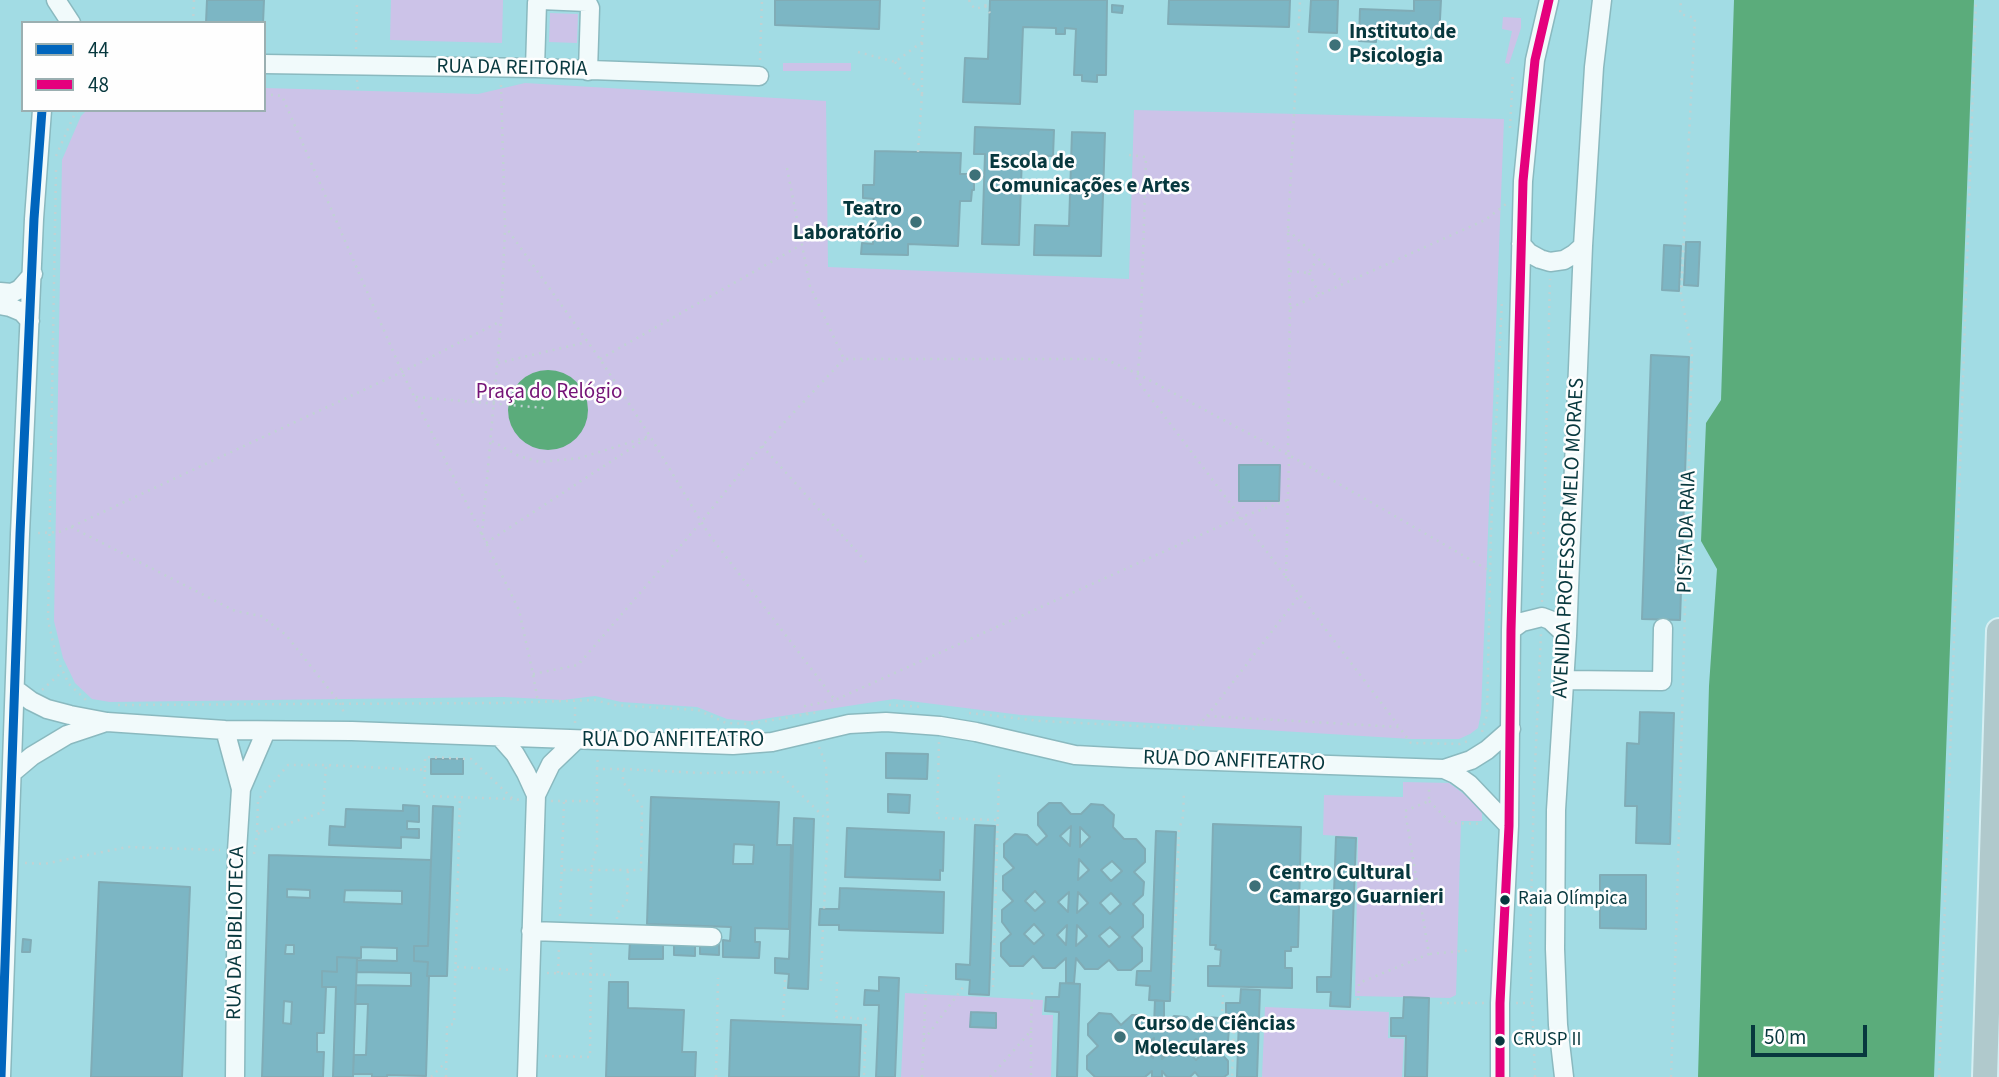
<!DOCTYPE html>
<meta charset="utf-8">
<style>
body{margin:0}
#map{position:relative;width:1999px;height:1077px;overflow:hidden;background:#a2dce4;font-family:"Source Sans 3",sans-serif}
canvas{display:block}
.legend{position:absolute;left:21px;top:21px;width:245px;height:91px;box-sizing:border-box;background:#fefefe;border:2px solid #9bafb1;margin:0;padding:9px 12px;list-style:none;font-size:21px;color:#07383e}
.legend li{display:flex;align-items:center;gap:14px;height:35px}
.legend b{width:35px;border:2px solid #9bafb1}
.scale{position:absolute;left:1751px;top:1025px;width:116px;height:32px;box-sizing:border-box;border:4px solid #07383e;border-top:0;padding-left:9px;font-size:21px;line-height:24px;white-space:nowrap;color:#07383e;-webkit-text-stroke:5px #fefefe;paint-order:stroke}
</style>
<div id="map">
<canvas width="1999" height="1077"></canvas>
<ul class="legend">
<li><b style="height:9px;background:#0065bd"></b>44</li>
<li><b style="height:9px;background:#e5007d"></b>48</li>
</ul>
<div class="scale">50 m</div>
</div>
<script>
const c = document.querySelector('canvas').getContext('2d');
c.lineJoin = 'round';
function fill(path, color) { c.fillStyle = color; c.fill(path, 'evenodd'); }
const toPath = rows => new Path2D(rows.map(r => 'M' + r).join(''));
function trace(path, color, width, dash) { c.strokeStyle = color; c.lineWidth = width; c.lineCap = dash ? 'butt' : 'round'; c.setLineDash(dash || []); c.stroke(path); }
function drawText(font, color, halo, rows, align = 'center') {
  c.font = font + ' "Source Sans 3",sans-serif'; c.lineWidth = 5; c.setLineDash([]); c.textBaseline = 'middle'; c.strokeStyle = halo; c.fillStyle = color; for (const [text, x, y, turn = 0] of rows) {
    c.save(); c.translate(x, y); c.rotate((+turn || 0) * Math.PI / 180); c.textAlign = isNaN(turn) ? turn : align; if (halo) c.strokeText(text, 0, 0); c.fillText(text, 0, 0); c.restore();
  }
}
fill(toPath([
 [391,0,503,0,502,43,390,40],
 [550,13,578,14,577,43,549,42],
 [1503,17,1521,18,1521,28,1509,64,1505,63,1512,31,1502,29],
 [783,63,851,63,851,71,783,71],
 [525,83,826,101,828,267,1129,279,1134,110,1504,119,1481,713,1478,728,1470,734,1459,739,1411,739,1021,715,894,699,750,721,727,719,697,707,621,702,595,696,563,700,503,697,110,702,92,699,75,683,63,658,54,621,62,160,81,116,87,110,264,110,264,88,478,94],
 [1403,782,1449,783,1468,797,1482,813,1482,821,1461,821,1456,995,1450,998,1355,996,1358,837,1323,835,1324,795,1403,797],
 [905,993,1043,1000,1042,1015,1053,1015,1051,1077,901,1077],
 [1265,1007,1389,1012,1388,1038,1404,1039,1402,1077,1262,1077]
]), '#ccc3e8');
fill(toPath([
 [1734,0,1974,0,1934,1077,1698,1077,1709,686,1717,569,1701,541,1706,423,1721,400],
 '508 410a40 40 0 1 1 80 0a40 40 0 1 1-80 0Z'
]), '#5bac7b');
const building = toPath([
 [207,0,264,0,263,23,206,23,207,0],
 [775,0,880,0,879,29,775,25,775,0],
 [990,0,1107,0,1106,75,1097,75,1097,82,1082,81,1082,75,1074,75,1076,29,1065,28,1065,34,1056,34,1056,28,1023,27,1020,104,963,102,965,58,988,59,990,0],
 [1169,0,1290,0,1289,27,1168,24,1169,0],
 [1311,0,1338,0,1337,33,1309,32,1311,0],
 [1414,0,1441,0,1439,38,1376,36,1376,42,1359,41,1360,9,1414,11,1414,0],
 [1112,5,1123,6,1122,13,1112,12,1112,5],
 [975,127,1054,130,1053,156,1022,155,1019,245,982,244,985,154,974,154,975,127],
 [1072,132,1105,133,1101,256,1034,255,1035,225,1069,226,1072,132],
 [875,151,961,153,960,174,974,174,974,190,972,190,971,201,960,201,958,246,908,244,908,255,861,254,862,243,873,244,874,199,863,198,863,185,874,185,875,151],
 [1686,242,1700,242,1698,286,1684,285,1686,242],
 [1664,245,1681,246,1679,291,1662,290,1664,245],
 [1651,355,1689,357,1680,620,1642,619,1651,355],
 [1239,465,1280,465,1279,501,1239,501,1239,465],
 [1640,712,1674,713,1670,844,1636,843,1637,806,1625,806,1627,743,1639,744,1640,712],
 [886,753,928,754,927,779,886,778,886,753],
 [431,759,463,759,463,774,431,774,431,759],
 [888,794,910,795,909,813,888,812,888,794],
 [651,797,779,802,777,845,791,845,789,929,755,928,755,942,760,942,759,958,723,957,723,940,730,941,731,927,647,924,651,797],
 [734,844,754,845,753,864,733,864,734,844],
 [1049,803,1061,803,1071,814,1081,814,1091,804,1103,805,1114,815,1113,827,1124,839,1136,839,1145,849,1145,862,1134,872,1144,882,1143,895,1133,904,1143,915,1143,927,1132,937,1142,948,1142,961,1131,970,1118,970,1109,960,1098,969,1085,969,1076,958,1074,983,1066,983,1066,958,1055,968,1043,968,1033,956,1023,966,1010,966,1001,956,1001,943,1011,934,1002,922,1002,910,1013,901,1003,890,1003,876,1014,868,1004,857,1004,844,1015,834,1027,835,1037,845,1047,836,1038,825,1038,813,1049,803],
 [1071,826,1070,846,1060,836,1071,826],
 [1080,827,1090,837,1080,847,1080,827],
 [1079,859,1089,870,1078,880,1079,859],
 [1112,861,1122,871,1111,881,1101,870,1112,861],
 [1035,891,1045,902,1035,911,1025,901,1035,891],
 [1069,892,1068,912,1058,902,1069,892],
 [1078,892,1088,903,1077,913,1078,892],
 [1111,893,1121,904,1110,914,1100,903,1111,893],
 [1034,924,1044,935,1034,944,1024,934,1034,924],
 [1067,925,1066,945,1057,935,1067,925],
 [1077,925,1087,936,1076,946,1077,925],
 [1110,927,1120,937,1109,947,1099,936,1110,927],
 [403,805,419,806,419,822,407,821,407,829,419,829,419,838,401,837,401,848,329,845,330,826,345,827,346,809,403,811,403,805],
 [433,806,453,807,447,976,427,976,428,962,414,961,414,946,428,946,433,806],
 [794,818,814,819,808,989,788,988,789,974,775,973,775,958,789,959,794,818],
 [1213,824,1301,827,1298,947,1291,947,1291,951,1285,951,1285,968,1292,968,1292,988,1208,986,1208,966,1220,966,1221,950,1215,949,1216,945,1210,945,1213,824],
 [975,825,995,826,989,995,969,994,970,980,956,979,956,964,970,965,975,825],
 [847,828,944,832,943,871,940,870,940,880,845,877,847,828],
 [1156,831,1176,832,1170,1001,1149,1000,1150,986,1136,985,1137,971,1151,971,1156,831],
 [1336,837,1356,838,1350,1007,1330,1006,1331,992,1317,992,1317,977,1331,977,1336,837],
 [269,855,431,860,428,946,414,946,414,961,428,962,427,976,429,976,426,1076,387,1075,387,1077,372,1077,372,1074,353,1074,354,1055,366,1055,368,1004,355,1004,356,985,411,986,411,973,357,972,357,960,397,961,397,948,361,947,361,958,337,957,337,972,322,971,322,987,326,987,324,1033,317,1033,317,1052,324,1052,323,1077,262,1077,269,855],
 [287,889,310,890,310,898,287,897,287,889],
 [345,890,402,891,402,904,344,902,345,890],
 [286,945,294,945,294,954,285,954,286,945],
 [284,1001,292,1002,291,1024,283,1023,284,1001],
 [1600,875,1646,875,1646,929,1600,928,1600,875],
 [99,882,190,887,182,1077,91,1077,99,882],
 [840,888,944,892,943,933,839,930,839,925,819,925,820,909,839,909,840,888],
 [23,939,31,940,30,952,22,952,23,939],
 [630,940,663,941,663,959,629,959,630,940],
 [674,943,695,943,695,956,674,955,674,943],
 [700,943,719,943,719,955,700,954,700,943],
 [337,957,357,958,353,1077,333,1077,336,987,322,987,322,971,337,972,337,957],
 [879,977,899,978,895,1077,876,1077,879,1005,864,1005,865,990,879,991,879,977],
 [609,982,628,982,628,1008,684,1010,682,1052,696,1052,695,1077,606,1077,609,982],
 [1060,983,1080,984,1077,1077,1057,1077,1059,1012,1045,1011,1046,997,1059,997,1060,983],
 [1241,989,1260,990,1257,1077,1237,1077,1239,1018,1226,1018,1226,1003,1240,1003,1241,989],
 [1404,997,1429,998,1427,1077,1405,1077,1406,1036,1391,1036,1391,1018,1403,1018,1404,997],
 [1155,1000,1164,1001,1164,1026,1174,1016,1187,1017,1196,1027,1207,1017,1219,1018,1229,1028,1228,1041,1218,1050,1228,1061,1228,1074,1224,1077,1199,1077,1195,1072,1190,1077,1167,1077,1162,1071,1162,1077,1152,1077,1152,1071,1145,1077,1095,1077,1087,1069,1087,1056,1098,1046,1088,1035,1088,1024,1099,1013,1111,1014,1121,1025,1132,1015,1144,1015,1154,1025,1155,1000],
 [1154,1038,1153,1058,1143,1048,1154,1038],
 [1163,1038,1173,1049,1162,1059,1163,1038],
 [1196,1039,1206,1050,1196,1060,1185,1049,1196,1039],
 [971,1012,996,1013,996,1028,970,1027,971,1012],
 [731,1020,861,1025,859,1077,729,1077,731,1020]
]);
fill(building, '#7cb6c4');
trace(building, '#80acb6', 2);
const minor = toPath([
 [56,0,71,23],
 [264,64,535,68,759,76],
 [535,68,537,3,541,0,587,2,590,8,588,71],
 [1521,244,1529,253,1540,259,1550,262,1564,260,1574,254,1583,246],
 [0,292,12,293,20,289,33,274],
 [0,305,10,307,22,312,30,321],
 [1511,630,1522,622,1542,617,1550,620,1567,636],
 [1564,680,1662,681,1663,628],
 [15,689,31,701,47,709,70,715,107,722,225,730,352,731,733,745,772,742,849,724,886,722,940,726,976,732,1075,755,1130,758,1444,769,1455,774,1469,784,1509,826],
 [225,730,241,789,237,851,235,1077],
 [500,737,515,754,526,773,536,795],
 [1444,769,1471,760,1487,750,1511,729],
 [13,772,32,756,67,735,103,723],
 [241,789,266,731],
 [531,931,712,937],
 [1,1077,20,534,34,219,42,110],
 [527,1077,536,795,551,764,575,741],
 [1500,1077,1500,1003,1509,826,1511,630,1523,181,1535,60,1549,0],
 [1564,1077,1558,1025,1555,949,1556,810,1567,636,1583,246,1594,67,1602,0]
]);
const highway = toPath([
 [1985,1077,1999,631]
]);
trace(minor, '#8ab9bf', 21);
trace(highway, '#d5eff3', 28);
trace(toPath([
 [969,0,971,5,976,9,985,6],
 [985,6,990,13],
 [985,6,988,0],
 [193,23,194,0],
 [356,49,357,0],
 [858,52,895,62,922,42,924,0],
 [760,60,762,0],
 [895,62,922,94,918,152],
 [357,80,358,91],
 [501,85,505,226,600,359,650,436,708,533,835,700,1236,519,1288,500],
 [264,94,282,96,402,372,519,610,533,674,538,702],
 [922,94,922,42],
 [1510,128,1513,72],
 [1129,155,1146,157,1140,351,1137,380,1398,725],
 [56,156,75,113,79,110],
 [787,168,810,286,844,359,1105,359,1138,374,1296,459,1490,571],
 [56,170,48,621,57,659,69,684,87,701],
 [1288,230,1344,283],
 [1290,271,1309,273,1317,259],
 [1309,273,1320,296],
 [1290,308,1485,220,1506,204],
 [600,359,801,245],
 [498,363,587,342],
 [416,397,545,408],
 [492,441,519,456,540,462,580,458,647,437],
 [762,446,868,564],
 [71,527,235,611,261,616,286,635,340,703,344,713],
 [38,533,59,532,71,527,402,372,501,321],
 [1530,533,1544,533],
 [482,535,501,321,505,228],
 [486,543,650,436],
 [1286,578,1289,455,1288,449,1290,308,1288,230,1300,0],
 [1542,602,1550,279],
 [533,674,578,665,702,521,762,446,844,359],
 [42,690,63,671],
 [118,705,504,703,595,700,613,705,698,710,726,723,749,724,820,712],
 [889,705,924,707],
 [969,713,1041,721,1195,729,1207,716,1399,727,1411,743,1460,744,1468,741],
 [807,714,805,706,835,700],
 [1207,716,1299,596],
 [575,723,575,702],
 [1482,732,1487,714,1491,531,1502,299],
 [939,742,937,818,998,820],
 [819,747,826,765,828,821,824,909],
 [597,769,598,755],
 [623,769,701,773,778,772,827,820],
 [425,770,424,796,513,799],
 [551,801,597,801,597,769,623,769,623,782,642,807,641,870,562,870],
 [1429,801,1451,823,1483,824],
 [257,832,258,800,288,765,326,765],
 [254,854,257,834,323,812,326,765,425,770,425,757,471,759,513,799,520,800],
 [25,863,44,864,127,847,220,850],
 [560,916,564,801],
 [591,916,591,870,597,846,597,801],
 [617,919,617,914,627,900,628,870],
 [1430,954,1472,950],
 [457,967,513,970],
 [547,973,611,975],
 [558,973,559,948],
 [821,981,823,925],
 [837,982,836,1017,866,1019,864,1077],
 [993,987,999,775],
 [1173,993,1179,830,1183,817,1184,792],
 [1223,995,1222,1016,1234,1027,1232,1077],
 [1358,1000,1359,983,1429,954,1405,811,1429,801,1429,785],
 [1440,1003,1485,1003],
 [1516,1003,1531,1003],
 [783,1017,785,980],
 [1031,1031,1031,1077],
 [924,1040,964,986],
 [545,1056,590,1057,591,947],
 [431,1077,446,1062],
 [446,1077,447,1025,454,1024,460,796],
 [716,1077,718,978],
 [922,1077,926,985],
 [990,1077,1031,1031,1032,988],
 [1535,1077,1530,949,1534,789,1541,633],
 [1671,1077,1676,938,1692,352,1681,294,1695,18,1680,14,1681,0],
 [1939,1077,1976,0]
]), '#c0d2d4', 2.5, [2, 5]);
trace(minor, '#f1fafb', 18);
trace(highway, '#b0c9cc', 24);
trace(toPath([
 [1,1077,20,534,34,219,42,110]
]), '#0065bd', 9);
trace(toPath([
 [1500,1077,1500,1003,1509,826,1511,630,1523,181,1535,60,1549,0]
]), '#e5007d', 9);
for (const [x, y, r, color] of [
 [1335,45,7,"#3d7178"],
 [975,175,7,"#3d7178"],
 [916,222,7,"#3d7178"],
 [1255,886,7,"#3d7178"],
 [1505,900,6,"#07383e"],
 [1120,1037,7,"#3d7178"],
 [1500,1041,6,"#07383e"]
]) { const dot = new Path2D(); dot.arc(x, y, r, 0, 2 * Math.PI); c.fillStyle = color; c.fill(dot); trace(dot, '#fefefe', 2.5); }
drawText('19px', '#07383e', '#fefefe', [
 ["Raia Olímpica",1518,900],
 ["CRUSP II",1513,1041]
], 'left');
drawText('bold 21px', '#07383e', '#fefefe', [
 ["Instituto de",1349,33],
 ["Psicologia",1349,57],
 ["Escola de",989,163],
 ["Comunicações e Artes",989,187],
 ["Teatro",902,210,"right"],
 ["Laboratório",902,234,"right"],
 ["Centro Cultural",1269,874],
 ["Camargo Guarnieri",1269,898],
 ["Curso de Ciências",1134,1025],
 ["Moleculares",1134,1049]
], 'left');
drawText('21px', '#07383e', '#fefefe', [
 ["RUA DA REITORIA",512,69,1],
 ["PISTA DA RAIA",1688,532,-88],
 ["AVENIDA PROFESSOR MELO MORAES",1570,538,-87],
 ["RUA DO ANFITEATRO",673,741],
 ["RUA DO ANFITEATRO",1234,762,2],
 ["RUA DA BIBLIOTECA",237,933,-89]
]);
drawText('21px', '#741276', '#fefefe', [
 ["Praça do Relógio",549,393]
]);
</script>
